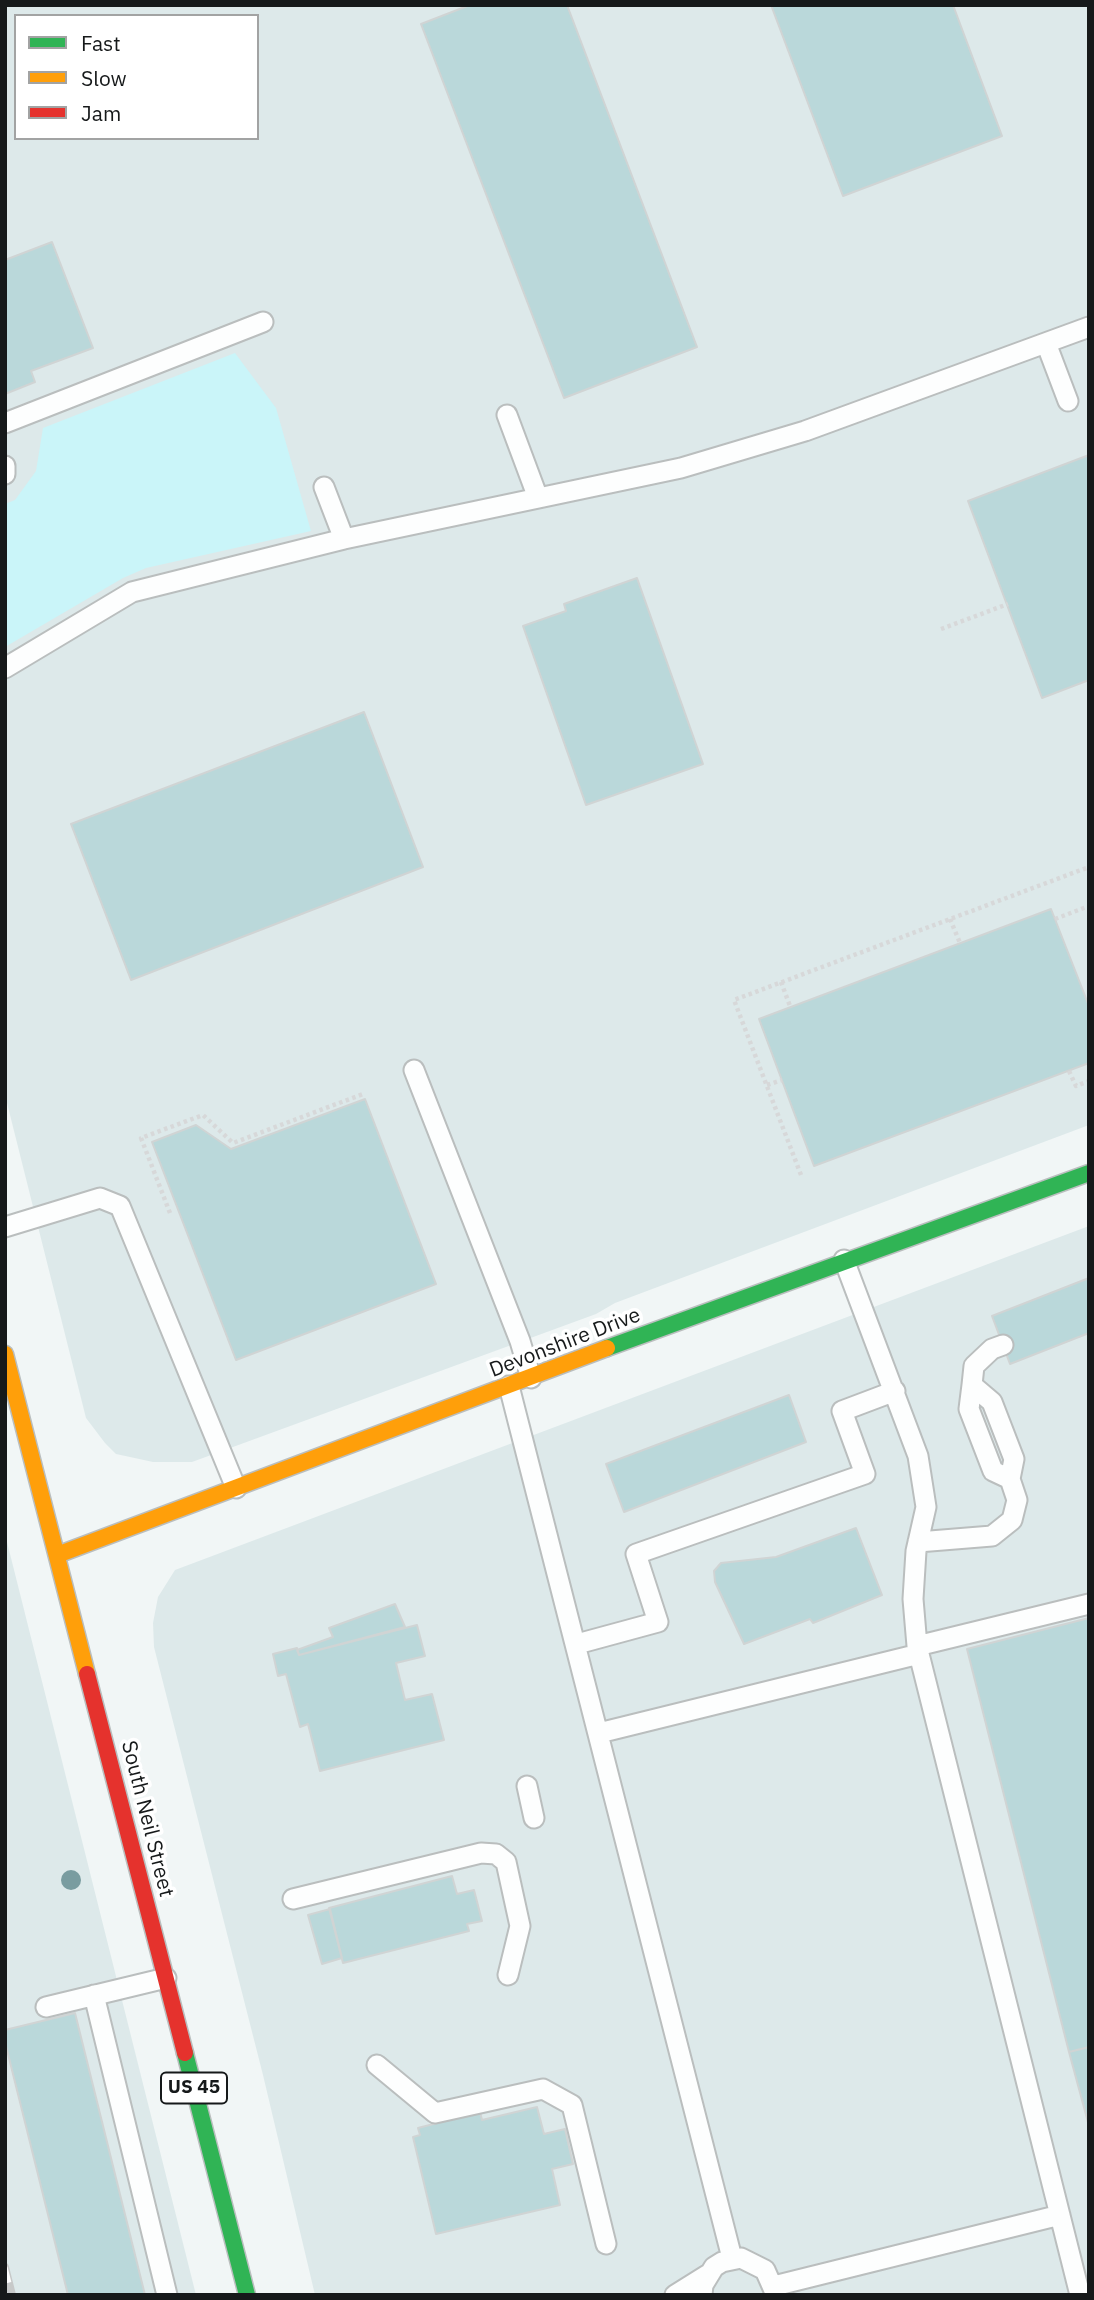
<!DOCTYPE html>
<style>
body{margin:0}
#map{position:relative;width:1094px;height:2300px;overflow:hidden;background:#f1f6f6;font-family:"IBM Plex Sans",sans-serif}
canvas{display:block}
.frame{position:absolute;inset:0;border:7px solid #16191a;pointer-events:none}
.legend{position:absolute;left:14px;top:14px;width:245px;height:126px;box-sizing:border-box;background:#fff;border:2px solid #a2a3a3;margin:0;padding:9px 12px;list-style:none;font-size:21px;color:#16191a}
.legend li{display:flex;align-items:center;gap:14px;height:35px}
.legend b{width:35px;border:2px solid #a2a3a3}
</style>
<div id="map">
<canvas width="1094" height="2300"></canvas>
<div class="frame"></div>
<ul class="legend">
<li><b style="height:9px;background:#30b455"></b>Fast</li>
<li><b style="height:9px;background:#ff9f0a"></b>Slow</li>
<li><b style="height:9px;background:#e5322d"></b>Jam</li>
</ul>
</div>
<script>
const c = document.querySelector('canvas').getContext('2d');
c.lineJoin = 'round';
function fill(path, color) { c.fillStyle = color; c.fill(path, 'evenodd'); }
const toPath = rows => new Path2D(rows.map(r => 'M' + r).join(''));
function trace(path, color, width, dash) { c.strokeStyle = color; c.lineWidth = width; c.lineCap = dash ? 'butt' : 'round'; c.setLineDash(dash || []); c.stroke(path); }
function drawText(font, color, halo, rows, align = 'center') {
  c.font = font + ' "IBM Plex Sans",sans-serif'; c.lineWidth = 7; c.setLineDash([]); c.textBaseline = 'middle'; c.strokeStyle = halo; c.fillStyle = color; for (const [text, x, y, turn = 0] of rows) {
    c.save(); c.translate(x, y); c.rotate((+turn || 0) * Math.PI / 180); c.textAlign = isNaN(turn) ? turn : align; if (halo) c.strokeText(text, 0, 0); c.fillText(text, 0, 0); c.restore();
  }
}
fill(toPath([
 [5,5,1089,5,1089,1125,615,1303,596,1314,192,1462,153,1462,130,1457,116,1454,105,1443,86,1418,5,1095],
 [16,16,257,16,257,138,16,138],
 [1089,1226,1089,2295,315,2295,263,2075,154,1647,153,1623,158,1597,175,1570],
 [5,1534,196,2295,5,2295]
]), '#dde9ea');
fill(toPath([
 [235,353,276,408,311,531,146,568,123,578,5,647,5,504,15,500,36,471,43,428]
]), '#caf5f9');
const building = toPath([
 [470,5,567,5,697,347,564,398,421,24,470,5],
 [771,5,953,5,1002,136,843,196,771,5],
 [52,242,93,348,31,371,35,382,5,394,5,260,52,242],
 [1089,455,1089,680,1042,698,968,501,1089,455],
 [637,578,703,764,586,805,523,626,566,611,564,604,637,578],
 [364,712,423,867,131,980,71,824,364,712],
 [1051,909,1089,1006,1089,1063,814,1166,759,1019,1051,909],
 [365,1099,436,1284,236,1360,152,1142,196,1125,231,1149,365,1099],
 [1089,1278,1089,1333,1010,1364,992,1316,1089,1278],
 [789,1395,806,1442,624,1512,606,1464,789,1395],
 [856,1528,882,1595,813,1623,810,1619,744,1644,715,1582,714,1571,721,1563,776,1557,856,1528],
 [395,1604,405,1627,299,1655,297,1650,333,1637,329,1628,395,1604],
 [1089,1618,1089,2047,1069,2052,967,1649,1089,1618],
 [417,1625,425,1656,396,1663,405,1700,432,1694,444,1740,320,1771,308,1724,300,1727,286,1674,278,1676,273,1654,297,1648,299,1655,417,1625],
 [452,1876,457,1894,474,1890,482,1921,467,1924,469,1931,343,1963,329,1908,452,1876],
 [330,1909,342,1958,322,1964,308,1915,330,1909],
 [75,2013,145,2295,68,2295,5,2042,5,2030,75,2013],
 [1089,2047,1089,2126,1069,2052,1089,2047],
 [537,2107,544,2134,565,2129,573,2164,552,2169,560,2205,436,2234,413,2137,420,2135,418,2128,480,2112,482,2120,537,2107]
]);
fill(building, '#bad8da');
trace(building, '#d0d4d4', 2);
const lane = toPath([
 [1046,343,1068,401],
 [507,415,538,498],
 [5,423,263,322],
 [5,466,5,474],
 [324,487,344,539],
 [5,668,132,592,344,539,681,468,805,431,1089,327],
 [414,1070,520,1341,531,1378],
 [5,1227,100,1198,120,1206,236,1488],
 [844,1260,918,1456,926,1507,916,1551,913,1599,917,1646,1080,2295],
 [972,1385,969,1409,993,1471,1010,1479],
 [509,1386,732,2258],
 [918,1542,992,1536,1012,1520,1017,1500,1010,1479,1014,1459,992,1402,972,1385,974,1366,992,1349,1003,1345],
 [577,1644,658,1622,636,1554,865,1474,842,1411,895,1391],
 [917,1646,1089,1604],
 [599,1733,919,1654],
 [527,1786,534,1818],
 [293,1899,481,1853,496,1854,506,1862,520,1926,508,1975],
 [94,1995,167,2295],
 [46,2007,166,1978],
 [377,2065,435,2113,543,2089,572,2105,606,2244],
 [774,2286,1060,2215],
 [675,2295,707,2275],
 [702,2295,703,2285,714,2267,722,2262,741,2258,765,2270,776,2295]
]);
const fast = toPath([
 [607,1348,1089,1173],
 [185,2053,247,2295]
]);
const slow = toPath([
 [5,1354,87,1674],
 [57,1555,607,1348]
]);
const jam = toPath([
 [87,1674,185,2053]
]);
trace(lane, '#babebe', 23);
trace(fast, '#babebe', 19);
trace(slow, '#babebe', 19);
trace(jam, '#babebe', 19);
trace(toPath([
 [941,629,1008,604],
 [950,919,960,943],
 [1055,919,1089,906],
 [781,982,790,1006],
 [1069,1071,1076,1086,1089,1081],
 [767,1085,782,1080],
 [801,1175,734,1000,1089,867],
 [170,1213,141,1138,203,1115,233,1143,363,1094]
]), '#d7d8d9', 4.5, [3.5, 3.5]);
trace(lane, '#fdfefe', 19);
trace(fast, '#30b455', 16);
trace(slow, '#ff9f0a', 16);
trace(jam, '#e5322d', 16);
const rail = toPath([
 [5,2267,12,2295]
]);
trace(rail, '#c7c9c9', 8);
trace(rail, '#fff', 5, [16]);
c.fillStyle = '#799ca0';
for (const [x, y] of [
 [71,1880]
]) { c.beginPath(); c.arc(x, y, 10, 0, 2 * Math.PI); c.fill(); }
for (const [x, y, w] of [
 [194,2088,66]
]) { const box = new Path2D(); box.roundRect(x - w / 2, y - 15.5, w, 31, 5); c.fillStyle = '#fff'; c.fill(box); trace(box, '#16191a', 2); }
drawText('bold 19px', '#16191a', null, [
 ["US 45",194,2088]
]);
drawText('21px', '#16191a', '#fff', [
 ["Devonshire Drive",565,1343,-21],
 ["South Neil Street",147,1819,76]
]);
</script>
